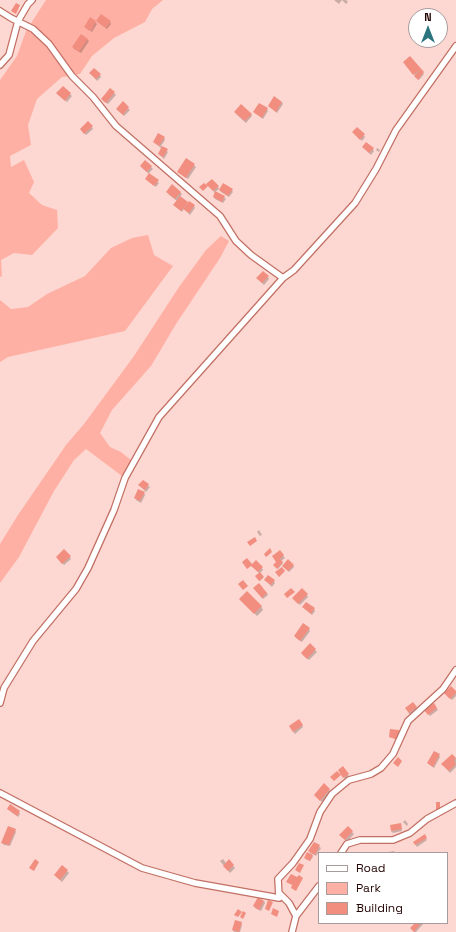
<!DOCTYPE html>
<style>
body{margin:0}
#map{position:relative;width:456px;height:932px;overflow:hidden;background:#fdd7d1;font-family:"Space Grotesk",sans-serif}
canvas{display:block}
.legend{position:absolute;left:318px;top:852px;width:130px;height:72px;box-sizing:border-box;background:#fff;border:1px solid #a79b9b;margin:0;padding:5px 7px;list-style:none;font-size:12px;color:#240604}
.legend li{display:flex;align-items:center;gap:8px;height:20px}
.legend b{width:20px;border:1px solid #a79b9b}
.north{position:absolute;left:408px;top:8px;width:40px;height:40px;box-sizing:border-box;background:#fff;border:1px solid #a79b9b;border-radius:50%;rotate:0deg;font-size:11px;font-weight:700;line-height:16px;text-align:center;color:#240604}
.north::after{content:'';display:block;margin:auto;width:14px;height:18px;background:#2c747f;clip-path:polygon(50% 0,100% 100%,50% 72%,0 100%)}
</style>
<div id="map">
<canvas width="456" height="932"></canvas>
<ul class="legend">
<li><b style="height:5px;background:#fff"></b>Road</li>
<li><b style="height:11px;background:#ffb0a4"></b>Park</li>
<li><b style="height:11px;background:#f18e80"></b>Building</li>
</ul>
<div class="north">N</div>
</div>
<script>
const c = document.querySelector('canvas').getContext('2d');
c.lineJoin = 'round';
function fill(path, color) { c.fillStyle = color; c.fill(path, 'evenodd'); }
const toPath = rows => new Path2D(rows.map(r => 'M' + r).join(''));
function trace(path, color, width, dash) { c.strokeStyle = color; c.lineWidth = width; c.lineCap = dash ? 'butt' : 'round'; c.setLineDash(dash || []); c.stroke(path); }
fill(toPath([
 [46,0,163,0,152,9,145,22,114,38,92,56,80,74,62,77,37,99,28,125,31,145,10,156,11,167,24,160,34,182,29,193,42,205,57,210,58,228,32,255,14,253,1,260,2,276,0,277,0,80,17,56,26,31],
 [148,235,154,255,173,266,125,331,8,357,0,362,0,300,11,309,28,307,47,294,85,276,111,248,132,238],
 [221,236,229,241,220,258,176,324,151,366,112,410,100,433,110,447,121,452,132,461,122,476,86,449,74,460,54,491,19,557,0,583,0,544,18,515,66,445,84,424,134,356,179,287,206,250]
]), '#ffb0a4');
fill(toPath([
 [334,0,346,0,348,2,346,4,342,0,339,4],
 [95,22,97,24,92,32,87,29,86,27],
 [110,22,111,24,107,29,99,23],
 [87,39,89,41,81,53,74,49,73,47],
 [404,63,420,70,424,74,419,80],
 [90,73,100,75,101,77,97,81],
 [63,87,72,96,67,102,57,94],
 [110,89,116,95,108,104,103,101],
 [282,102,283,104,277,113,269,106],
 [123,103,130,110,124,116,117,109],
 [267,109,268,111,263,119,254,112],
 [236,114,251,114,252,116,246,123],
 [92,127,93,129,86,135,82,131],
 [357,128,365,137,362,141,353,132],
 [164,138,165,140,161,146,168,152,164,159,159,154,162,149,154,142],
 [363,147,373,149,374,151,371,155],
 [377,148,380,150,379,152,376,150],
 [186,159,196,167,188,179,178,172],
 [145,161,153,169,148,174,159,183,156,187,146,179,149,174,142,168,141,166],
 [209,186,218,187,220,190,232,190,233,192,229,197,221,192,219,189,215,192,224,197,226,199,223,203,215,199,214,197,215,193],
 [180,192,182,194,180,197,188,205,194,206,195,208,190,215,184,209,182,212,176,207,177,201,168,194],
 [268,277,269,279,264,285,257,278],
 [143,481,150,487,146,492,140,486],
 [144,493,145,495,141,503,136,500,135,498],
 [259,530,262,535,260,536,257,532],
 [280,551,285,558,281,561,283,563,278,569,275,565,278,563],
 [70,557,71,559,64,565,58,559],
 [293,565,294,567,289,572,285,568],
 [253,567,262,568,263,570,260,573,263,578,260,581,256,577,260,574],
 [265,580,274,581,275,583,272,587],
 [255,590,267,593,268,595,263,599],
 [307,595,308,597,300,605,295,600],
 [240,599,261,606,263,610,257,616],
 [303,607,314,609,315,611,312,615],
 [309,629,310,631,302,642,296,638,295,636],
 [310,645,317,652,309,660,303,655],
 [456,692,456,696,452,700,447,696],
 [434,704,438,710,430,716,426,710],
 [416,707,417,709,410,715,407,710],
 [302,725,303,727,295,734,291,729],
 [439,755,440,757,434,768,430,765,428,763],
 [452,755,456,759,456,767,450,773,442,764],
 [340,772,348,775,349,776,345,779],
 [324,785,331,792,322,802,315,795],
 [8,809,19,812,20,814,18,817],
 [405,820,408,824,407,826,403,822],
 [401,827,402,831,393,833,391,831],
 [348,828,354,834,347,842,342,837],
 [15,830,16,832,10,846,4,845,2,843],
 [424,836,427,840,417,847,414,842],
 [314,843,321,848,316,856,311,853,313,857,310,861,305,859,312,856,309,851],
 [394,851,395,853,388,853,388,852],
 [223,859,226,863,229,861,235,868,230,873,220,861],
 [62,866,69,873,62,882,55,875],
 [264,901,265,903,261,911,255,908,254,906],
 [241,923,242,925,240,932,234,932,233,930],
 [416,923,424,923,416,932,414,932,413,930]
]), '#0003');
fill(toPath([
 [16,3,20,5,16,14,11,11],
 [101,14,111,21,106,28,96,21],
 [90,17,96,21,91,31,84,27],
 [81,34,88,39,79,52,72,47],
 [410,56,424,72,418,80,414,76,421,69,413,75,403,62],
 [94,68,101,74,96,79,89,73],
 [63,86,71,93,65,101,56,93],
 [110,88,115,92,106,103,101,99],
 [274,96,282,102,276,112,268,106],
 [123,101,129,107,123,115,116,109],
 [259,103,268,108,262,118,253,112],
 [241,104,252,114,245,121,234,112],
 [88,121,93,126,84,134,80,129],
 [357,127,365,134,360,140,352,132],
 [158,133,165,137,159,146,153,142],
 [366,142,374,148,369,153,362,147],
 [162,146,168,149,163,157,158,154],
 [186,158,195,164,186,178,177,172],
 [145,160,152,166,147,172,140,166],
 [149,173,159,180,154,186,145,179],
 [212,179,219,186,213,191,206,184],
 [204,183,208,186,203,191,199,187],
 [223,183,233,189,228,196,219,190],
 [172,184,181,192,175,199,166,192],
 [215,191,225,196,222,202,213,197],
 [180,196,188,202,181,211,173,205],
 [189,201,195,205,189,213,183,209],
 [263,271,269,276,262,283,256,278],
 [143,480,149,484,145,490,138,485],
 [138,489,145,492,140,501,134,498],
 [255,537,257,541,250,546,247,542],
 [270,548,272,552,266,557,264,554],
 [64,549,71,556,62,564,56,557],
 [280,550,284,555,280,559,283,562,277,569,273,565,276,562,272,556],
 [247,558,252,564,256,560,263,567,258,572,251,566,247,569,242,562],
 [288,559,294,565,288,571,282,566],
 [282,567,285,571,279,577,275,572],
 [260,572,264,577,259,581,255,576],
 [268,575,275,580,271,585,264,580],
 [243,580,248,586,243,590,238,584],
 [259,583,267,593,262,598,253,588],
 [291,588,295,592,287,598,284,594],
 [302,588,308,594,298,604,292,598],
 [247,591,262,606,254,614,239,599],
 [306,602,315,608,311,614,302,607],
 [303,623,310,628,300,641,294,636],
 [310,643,316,649,307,659,301,653],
 [451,686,456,691,456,693,450,699,444,693],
 [413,702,417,707,409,713,405,708],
 [434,703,437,708,428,715,424,710],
 [299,719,303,725,293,732,289,726],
 [390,729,399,730,398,740,389,737],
 [434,751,440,754,433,767,427,763],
 [452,754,456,758,454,761,456,764,449,771,441,764],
 [398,757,402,761,398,767,393,763],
 [343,766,349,774,343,778,338,770],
 [337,771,341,775,334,781,330,777],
 [324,783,330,789,320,801,314,795],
 [436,802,440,802,440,811,436,811],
 [10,804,20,811,17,816,7,809],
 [401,823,402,829,391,831,390,825],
 [8,826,16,829,9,845,1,843],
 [348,826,353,831,345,840,339,835],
 [425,834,427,838,415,845,413,842],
 [314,842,320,845,315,855,308,851],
 [307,852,313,855,310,861,304,858],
 [35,859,39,862,34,871,29,868],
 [229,859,234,865,228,871,223,866],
 [299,863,304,865,300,873,295,870],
 [62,865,68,870,60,880,54,875],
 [291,874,297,877,299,875,303,878,296,891,291,888,292,885,286,882],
 [258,897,264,901,259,910,253,906],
 [268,900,273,902,269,911,265,909],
 [273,908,279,911,277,917,271,914],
 [238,909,242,912,238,917,234,915],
 [243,911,246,913,243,919,240,917],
 [235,920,242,922,239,932,232,930],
 [415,923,421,923,414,932,410,928]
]), '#f18e80');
const minor = toPath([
 [0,11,11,18,33,29,49,44,72,76,93,97,116,126,220,216,236,241,251,255,283,278],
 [0,65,9,55,18,21,28,4,32,0],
 [0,703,4,688,33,641,76,589,88,568,114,510,125,478,159,417,283,278,294,270,355,203,376,169,396,130,456,46],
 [0,793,142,868,195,883,279,898,279,893,289,903,296,916,292,932],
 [341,853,347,844,360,840,393,840,410,833,427,819,456,803],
 [279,897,278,879,293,863,310,839,320,812,332,794,349,780,371,774,381,768,393,754,408,721,443,689,456,670],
 [296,916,319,886]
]);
trace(minor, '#c27064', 8);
trace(minor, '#fff', 5.5);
</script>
